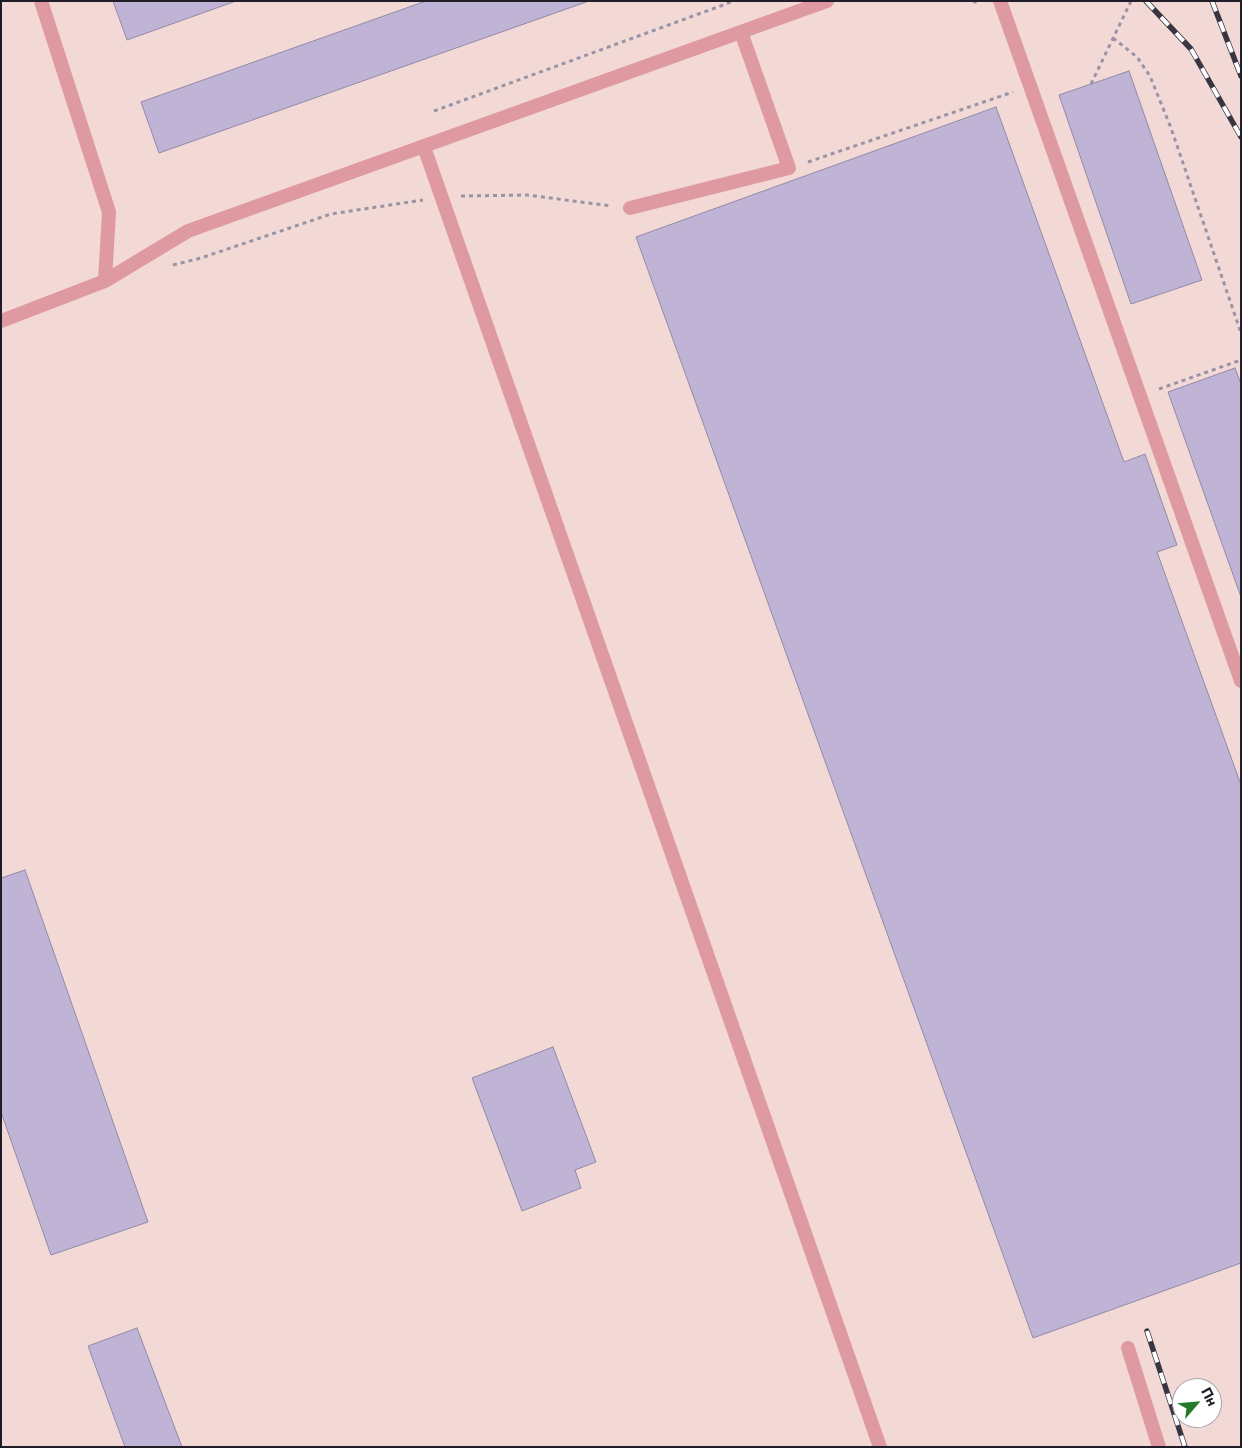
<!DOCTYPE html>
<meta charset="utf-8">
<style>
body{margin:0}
#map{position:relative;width:1242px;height:1448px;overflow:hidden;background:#ece6fa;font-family:Commissioner,sans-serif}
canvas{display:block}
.frame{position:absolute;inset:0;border:2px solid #201c28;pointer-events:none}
.north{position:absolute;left:1172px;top:1378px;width:50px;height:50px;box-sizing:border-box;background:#fff;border:1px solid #a6a4a9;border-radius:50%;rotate:63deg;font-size:14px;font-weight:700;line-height:20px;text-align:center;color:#201c28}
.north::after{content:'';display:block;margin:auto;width:18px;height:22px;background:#267b28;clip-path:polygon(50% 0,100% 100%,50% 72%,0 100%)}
</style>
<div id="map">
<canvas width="1242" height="1448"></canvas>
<div class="frame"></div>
<div class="north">Пн</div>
</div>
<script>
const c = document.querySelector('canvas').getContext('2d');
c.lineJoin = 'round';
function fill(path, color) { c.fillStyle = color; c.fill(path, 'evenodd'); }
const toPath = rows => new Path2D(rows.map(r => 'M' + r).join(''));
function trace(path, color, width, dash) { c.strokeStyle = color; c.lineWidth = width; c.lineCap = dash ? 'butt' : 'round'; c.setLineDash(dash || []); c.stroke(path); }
fill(toPath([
 [1,1,1241,1,1241,1447,1,1447],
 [1182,1388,1212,1388,1212,1418,1182,1418]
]), '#f3d9d6');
const building = toPath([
 [113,1,236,1,127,40,113,1],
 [426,1,589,1,159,153,141,102,426,1],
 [1129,71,1202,280,1131,304,1059,95,1129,71],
 [996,107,1124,462,1145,454,1177,545,1157,552,1241,785,1241,1263,1033,1338,636,237,996,107],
 [1235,368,1241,384,1241,597,1168,392,1235,368],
 [25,870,148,1222,51,1255,1,1112,1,878,25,870],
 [553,1047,596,1162,575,1170,581,1188,522,1211,472,1078,553,1047],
 [137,1328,182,1447,125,1447,88,1346,137,1328]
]);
fill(building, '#bfb4d5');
trace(building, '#9389a8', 1);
trace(toPath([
 [973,1,980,4],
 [1113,38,1137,57,1150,76,1171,128,1241,333],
 [1091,84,1131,1],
 [434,111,734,1],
 [808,162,1013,92],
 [461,196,527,195,612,206],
 [173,265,201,258,331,214,423,200],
 [1159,389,1241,360]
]), '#9994a5', 3, [4, 4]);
trace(toPath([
 [41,1,109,212,105,281],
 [1000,1,1241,681],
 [424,147,880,1447],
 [630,208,789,168,741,32],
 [1,321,105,281,188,231,827,1],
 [1128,1348,1159,1447]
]), '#de99a1', 14);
const rail = toPath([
 [1146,1,1191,49,1241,137],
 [1212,1,1241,76],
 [1147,1331,1185,1447]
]);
trace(rail, '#393542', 5.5);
trace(rail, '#fff', 4, [11]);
</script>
